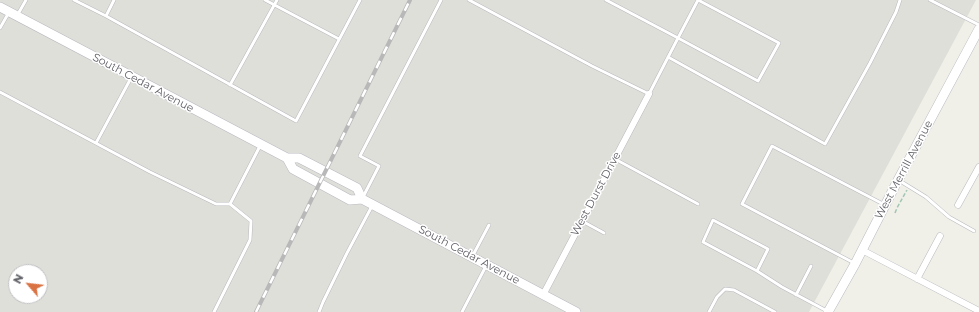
<!DOCTYPE html>
<style>
body{margin:0}
#map{position:relative;width:979px;height:312px;overflow:hidden;background:#f0f0e9;font-family:Montserrat,sans-serif}
canvas{display:block}
.north{position:absolute;left:8px;top:264px;width:40px;height:40px;box-sizing:border-box;background:#fff;border:1px solid #bfc0c2;border-radius:50%;rotate:298deg;font-size:11px;font-weight:700;line-height:16px;text-align:center;color:#606167}
.north::after{content:'';display:block;margin:auto;width:14px;height:18px;background:#da7344;clip-path:polygon(50% 0,100% 100%,50% 72%,0 100%)}
</style>
<div id="map">
<canvas width="979" height="312"></canvas>
<div class="north">N</div>
</div>
<script>
const c = document.querySelector('canvas').getContext('2d');
c.lineJoin = 'round';
function fill(path, color) { c.fillStyle = color; c.fill(path, 'evenodd'); }
const toPath = rows => new Path2D(rows.map(r => 'M' + r).join(''));
function trace(path, color, width, dash) { c.strokeStyle = color; c.lineWidth = width; c.lineCap = dash ? 'butt' : 'round'; c.setLineDash(dash || []); c.stroke(path); }
function drawText(font, color, halo, rows, align = 'center') {
  c.font = font + ' Montserrat,sans-serif'; c.lineWidth = 3; c.setLineDash([]); c.textBaseline = 'middle'; c.strokeStyle = halo; c.fillStyle = color; for (const [text, x, y, turn = 0] of rows) {
    c.save(); c.translate(x, y); c.rotate((+turn || 0) * Math.PI / 180); c.textAlign = isNaN(turn) ? turn : align; if (halo) c.strokeText(text, 0, 0); c.fillText(text, 0, 0); c.restore();
  }
}
fill(toPath([
 [0,0,976,0,809,312,0,312],
 [16,272,40,272,40,296,16,296]
]), '#dfdfda');
const lane = toPath([
 [74,0,106,16,296,121,360,0],
 [265,0,339,39],
 [469,0,592,66,649,94,678,38,606,0],
 [698,0,779,43,758,81,678,38,698,0],
 [930,0,979,25],
 [18,14,26,0],
 [106,16,114,0],
 [0,28,8,14],
 [668,57,825,144,870,63,896,12,900,0],
 [230,85,277,0],
 [0,92,150,172,216,204,230,204,251,221,250,240,214,312],
 [96,143,131,78],
 [615,159,698,204],
 [900,181,926,197,949,217,974,231],
 [363,197,379,166,360,156,441,0],
 [230,204,260,146],
 [582,221,604,233],
 [472,257,489,225],
 [854,263,742,204,772,146,883,204],
 [757,271,768,249,713,220,703,242,757,271,782,287,827,311],
 [796,295,811,266],
 [319,312,323,302,347,253,372,206],
 [462,312,486,266],
 [709,312,717,297,725,289,734,290,775,312]
]);
const street = toPath([
 [958,205,979,167],
 [862,250,979,311],
 [917,279,940,236],
 [543,295,649,94]
]);
const secondary = toPath([
 [0,7,287,158,293,169,350,200,362,199,576,312],
 [287,158,299,158,357,188,362,199],
 [828,312,855,264,898,180,979,29]
]);
trace(lane, '#b8b9bd', 4);
trace(street, '#b8b9bd', 7);
trace(secondary, '#b9bac0', 10);
trace(toPath([
 [895,213,897,208,907,190]
]), '#a1c6b4', 1.5, [4, 2]);
trace(lane, '#fff', 3);
trace(street, '#fff', 6);
trace(secondary, '#fff', 9);
const rail = toPath([
 [256,312,410,0]
]);
trace(rail, '#b8b8b9', 4);
trace(rail, '#fff', 2.5, [8]);
drawText('11px', '#606167', '#fff', [
 ["South Cedar Avenue",143,83,28],
 ["West Merrill Avenue",904,170,-62],
 ["West Durst Drive",596,194,-62],
 ["South Cedar Avenue",469,255,28]
]);
</script>
